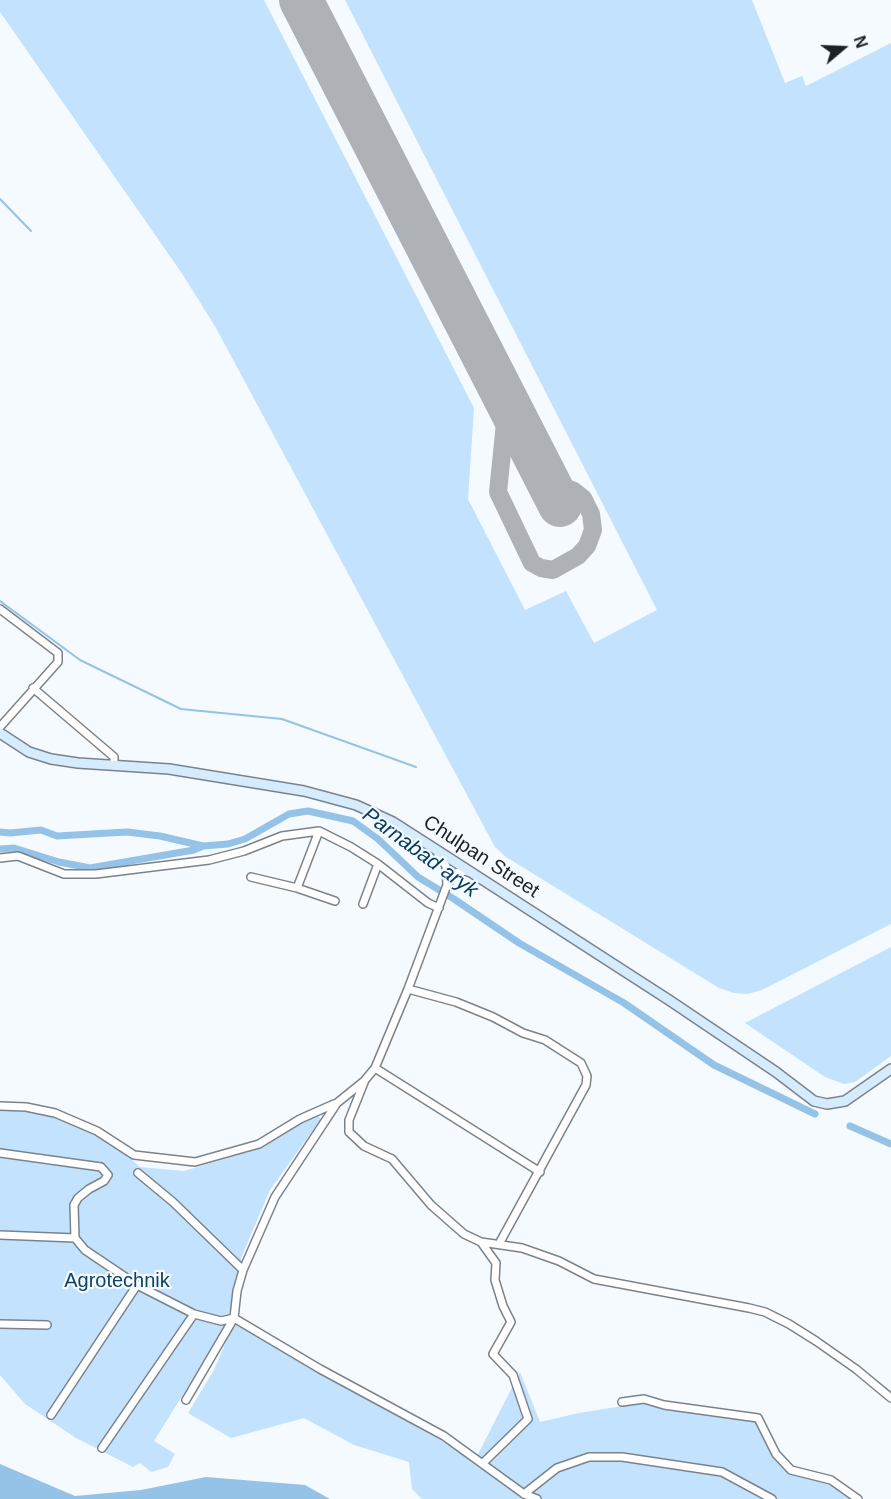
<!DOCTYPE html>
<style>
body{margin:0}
#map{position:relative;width:891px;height:1499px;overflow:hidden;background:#f5faff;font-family:Helvetica,sans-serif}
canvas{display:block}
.north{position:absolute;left:813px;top:18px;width:60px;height:60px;-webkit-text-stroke:4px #f5faff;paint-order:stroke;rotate:71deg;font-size:16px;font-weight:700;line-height:24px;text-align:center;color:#1e2124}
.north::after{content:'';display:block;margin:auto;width:21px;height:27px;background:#1e2124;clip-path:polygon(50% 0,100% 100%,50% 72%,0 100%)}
</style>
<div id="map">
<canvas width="891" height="1499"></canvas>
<div class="north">N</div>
</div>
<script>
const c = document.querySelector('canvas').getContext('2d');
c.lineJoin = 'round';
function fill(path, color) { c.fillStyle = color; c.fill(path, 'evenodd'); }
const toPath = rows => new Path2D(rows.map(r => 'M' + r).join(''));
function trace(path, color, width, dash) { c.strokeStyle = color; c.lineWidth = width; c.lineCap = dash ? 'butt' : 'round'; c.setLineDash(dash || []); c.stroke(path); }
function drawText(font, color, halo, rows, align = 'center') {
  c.font = font + ' Helvetica,sans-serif'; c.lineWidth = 4.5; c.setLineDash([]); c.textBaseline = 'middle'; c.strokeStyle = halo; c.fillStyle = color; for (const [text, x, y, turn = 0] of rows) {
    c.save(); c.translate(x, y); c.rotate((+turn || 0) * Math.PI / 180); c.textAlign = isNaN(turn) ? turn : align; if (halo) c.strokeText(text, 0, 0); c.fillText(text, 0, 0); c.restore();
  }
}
fill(toPath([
 [0,0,264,0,474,408,468,499,525,610,566,591,594,643,657,610,345,0,752,0,785,83,802,76,806,86,891,43,891,924,762,990,747,994,734,993,719,988,506,857,495,847,216,328,183,275,0,12],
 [891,947,891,1056,855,1082,844,1084,825,1077,745,1023],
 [0,1109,19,1109,53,1116,88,1130,120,1149,140,1167,184,1171,248,1152,316,1114,321,1119,270,1190,241,1258,242,1272,225,1327,154,1441,175,1454,168,1467,151,1472,140,1463,133,1467,76,1438,25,1404,0,1375],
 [234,1323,475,1460,520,1372,540,1422,579,1413,653,1401,757,1419,773,1455,789,1472,829,1484,850,1499,422,1499,412,1489,409,1462,354,1445,304,1418,231,1438,188,1413,214,1370]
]), '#c2e2fd');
fill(toPath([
 [0,1464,75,1496,141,1490,206,1477,305,1485,330,1499,0,1499]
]), '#95c2e7');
trace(toPath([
 [0,199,31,231],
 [0,601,80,660,181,709,282,719,416,767]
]), '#95c2e7', 2);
trace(toPath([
 [0,832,10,833,41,830,57,836,127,832,160,836,203,846],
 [0,849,14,848,59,862,90,868,194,850,203,846,228,844,245,839,289,814,308,811,353,821,378,839,418,877,454,899,519,943,624,1003,714,1065,815,1114],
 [850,1126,891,1144]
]), '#95c2e7', 7);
trace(toPath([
 [503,393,506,414,498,492,532,563,541,568,553,570,578,556,587,546,593,530,591,514,583,498,574,491,561,486,543,470]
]), '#aeb2b6', 18);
trace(toPath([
 [301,0,560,505]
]), '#aeb2b6', 44);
const street = toPath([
 [0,609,58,653,58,662,0,727],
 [33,688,114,757,114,765],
 [438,854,446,866,447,885,455,873,465,871,471,873],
 [0,858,18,856,64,874,96,874,209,860,244,851,282,836,319,831,351,847,378,864,428,903,439,908],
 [251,877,297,888,335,901],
 [447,885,408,989,375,1068,365,1080,349,1120,349,1132,364,1146,392,1159,431,1205,464,1234,481,1242,522,1248,559,1261,594,1279,749,1308,765,1312,789,1324,816,1341,856,1369,891,1398],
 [297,888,319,831],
 [363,904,378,864],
 [408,989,456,1002,493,1017,523,1033,545,1040,581,1063,587,1076,586,1085,499,1244],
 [375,1068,540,1172],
 [0,1106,26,1107,55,1113,97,1131,134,1155,195,1162,259,1144,300,1119,334,1104],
 [0,1153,101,1167,108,1175,104,1181,89,1189,78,1198,74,1205,75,1238,85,1250,137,1285,194,1314,221,1321,234,1318,320,1369,444,1436,524,1494,537,1499],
 [138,1173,173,1202,243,1270],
 [0,1235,75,1238],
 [481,1242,496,1263,495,1280,503,1306,511,1322,493,1354,513,1375,528,1419,483,1463],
 [0,1324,47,1325],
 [186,1400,234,1318,237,1291,243,1270,275,1197,337,1103,363,1082],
 [622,1402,644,1399,664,1405,758,1418,776,1454,791,1470,831,1480,858,1499],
 [51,1415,137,1285],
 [102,1448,194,1314],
 [524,1494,557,1468,589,1457,622,1457,722,1472,772,1499]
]);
const secondary = toPath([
 [0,733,29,752,51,759,78,763,169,769,304,791,356,805,393,822,432,847,669,1000,776,1072,814,1101,827,1104,845,1101,891,1069]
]);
trace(street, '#7b838a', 10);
trace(secondary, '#7b838a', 12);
trace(street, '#fff', 7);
trace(secondary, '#d5ecfe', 9);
drawText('20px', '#1e2124', '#f5faff', [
 ["Chulpan Street",481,857,33]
]);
drawText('20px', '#0e4366', '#f5faff', [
 ["Agrotechnik",117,1281]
]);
drawText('italic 21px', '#053d60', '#f5faff', [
 ["Parnabad aryk",420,853,36]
]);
</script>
